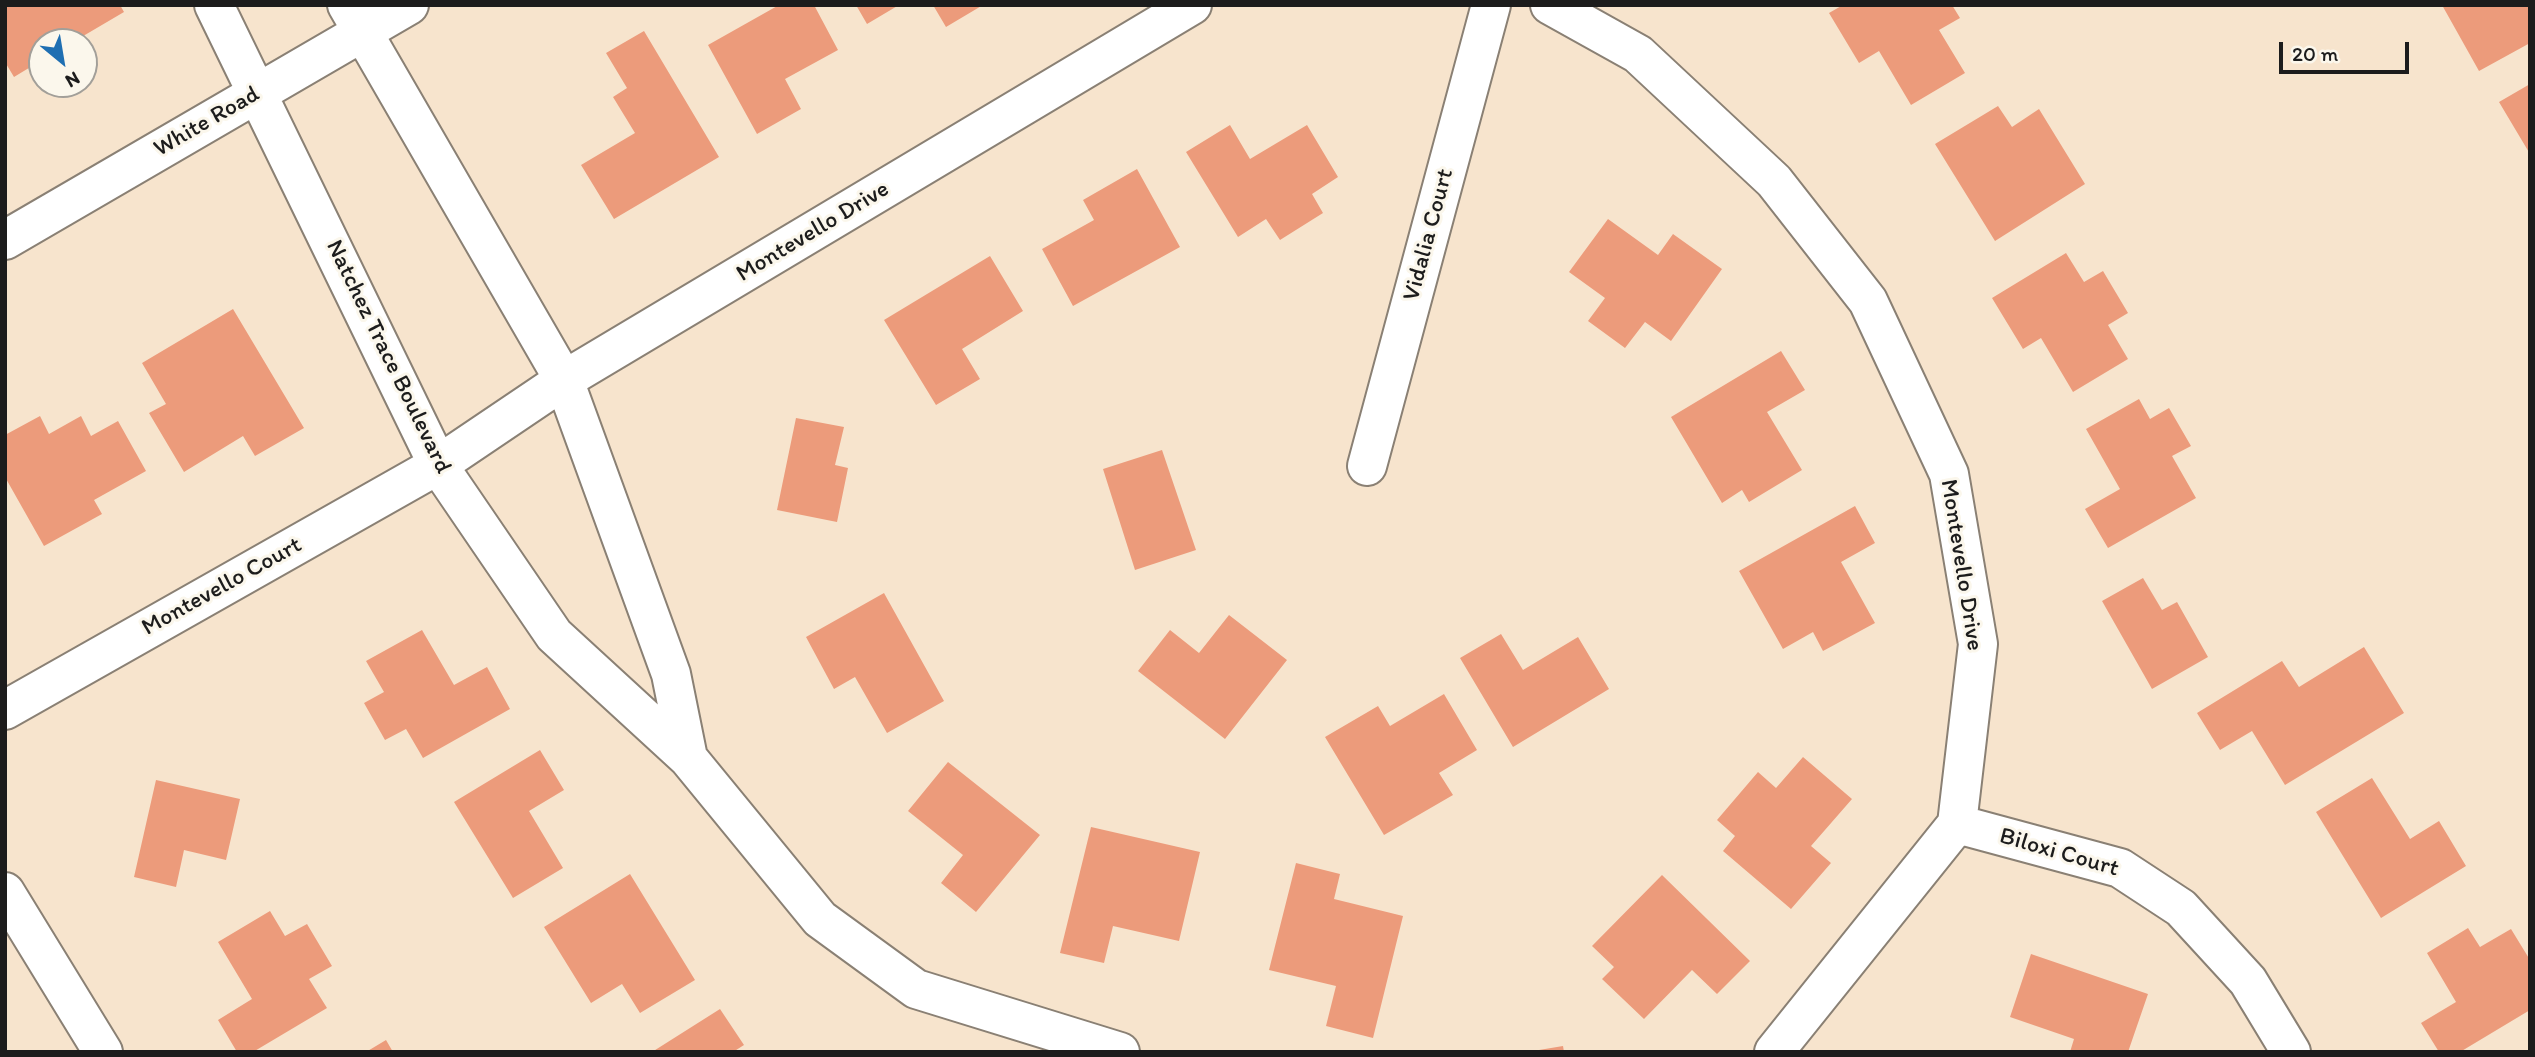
<!DOCTYPE html>
<style>
body{margin:0}
#map{position:relative;width:2535px;height:1057px;overflow:hidden;background:#f7e4cd;font-family:Itim,sans-serif}
canvas{display:block}
.frame{position:absolute;inset:0;border:7px solid #1c1c1c;pointer-events:none}
.north{position:absolute;left:28px;top:28px;width:70px;height:70px;box-sizing:border-box;background:#fbf7ec;border:2px solid #a29f99;border-radius:50%;rotate:150deg;font-size:19px;font-weight:700;line-height:28px;text-align:center;color:#1c1c1c}
.north::after{content:'';display:block;margin:auto;width:24px;height:32px;background:#1f6fb2;clip-path:polygon(50% 0,100% 100%,50% 72%,0 100%)}
.scale{position:absolute;left:2279px;top:42px;width:130px;height:32px;box-sizing:border-box;border:4px solid #1c1c1c;border-top:0;padding-left:9px;font-size:21px;line-height:24px;white-space:nowrap;color:#1c1c1c;-webkit-text-stroke:5px #fbf7ec;paint-order:stroke}
</style>
<div id="map">
<canvas width="2535" height="1057"></canvas>
<div class="frame"></div>
<div class="north">N</div>
<div class="scale">20 m</div>
</div>
<script>
const c = document.querySelector('canvas').getContext('2d');
c.lineJoin = 'round';
function fill(path, color) { c.fillStyle = color; c.fill(path, 'evenodd'); }
const toPath = rows => new Path2D(rows.map(r => 'M' + r).join(''));
function trace(path, color, width, dash) { c.strokeStyle = color; c.lineWidth = width; c.lineCap = dash ? 'butt' : 'round'; c.setLineDash(dash || []); c.stroke(path); }
function drawText(font, color, halo, rows, align = 'center') {
  c.font = font + ' Itim,sans-serif'; c.lineWidth = 6; c.setLineDash([]); c.textBaseline = 'middle'; c.strokeStyle = halo; c.fillStyle = color; for (const [text, x, y, turn = 0] of rows) {
    c.save(); c.translate(x, y); c.rotate((+turn || 0) * Math.PI / 180); c.textAlign = isNaN(turn) ? turn : align; if (halo) c.strokeText(text, 0, 0); c.fillText(text, 0, 0); c.restore();
  }
}
fill(toPath([
 [5,5,120,5,124,12,73,42,42,42,42,60,14,77,5,62],
 [779,5,814,5,838,50,785,79,801,109,757,134,708,45],
 [856,5,899,5,867,24],
 [933,5,983,5,946,27],
 [1843,5,1952,5,1960,18,1939,30,1965,73,1911,105,1879,51,1859,63,1829,13],
 [2442,5,2530,5,2530,43,2479,71],
 [644,31,719,157,614,219,581,165,635,133,613,97,627,88,606,53],
 [2530,84,2530,154,2499,102],
 [1998,106,2012,127,2039,109,2085,184,1995,241,1935,144],
 [1230,125,1250,159,1307,125,1338,177,1312,194,1323,213,1280,240,1266,219,1238,237,1186,152],
 [1137,169,1180,247,1073,306,1042,249,1094,220,1083,200],
 [1608,219,1658,255,1673,234,1722,269,1671,341,1645,322,1625,348,1588,321,1605,298,1569,272],
 [2066,253,2084,282,2103,271,2128,313,2108,325,2128,359,2073,392,2041,338,2023,349,1992,298],
 [990,256,1023,311,962,349,980,379,936,405,884,320],
 [233,309,304,428,255,456,243,436,184,472,149,413,166,404,142,363],
 [1781,351,1805,390,1767,412,1802,470,1749,502,1742,490,1722,503,1671,417],
 [2139,399,2150,419,2169,408,2191,446,2172,456,2196,498,2108,548,2085,509,2120,489,2086,429],
 [40,416,49,434,81,416,91,436,118,421,146,471,94,500,102,514,44,546,5,477,5,435],
 [796,418,844,427,835,465,848,468,837,522,777,510],
 [1162,450,1196,550,1135,570,1103,469],
 [1855,506,1875,543,1841,562,1875,623,1823,651,1813,632,1783,649,1739,571],
 [2143,578,2162,610,2177,602,2208,657,2152,689,2102,601],
 [884,593,944,701,887,733,855,677,834,689,806,637],
 [1229,615,1287,660,1225,739,1138,671,1170,630,1199,653],
 [422,630,454,685,487,667,510,709,423,758,406,729,385,740,364,703,384,692,366,661],
 [1501,634,1523,670,1578,637,1609,689,1513,747,1460,658],
 [2364,647,2404,713,2285,785,2252,731,2220,750,2197,713,2282,661,2299,687],
 [1444,694,1477,750,1439,773,1453,795,1384,835,1325,737,1378,706,1390,726],
 [540,750,564,790,529,811,563,868,513,898,454,802],
 [1803,757,1852,799,1811,846,1831,863,1791,909,1723,851,1735,836,1717,820,1758,772,1776,788],
 [948,762,1040,835,976,912,941,883,963,855,908,811],
 [2372,778,2410,839,2439,821,2466,866,2381,918,2316,812],
 [156,780,240,799,226,860,184,850,176,887,134,877],
 [1091,827,1200,852,1179,941,1113,926,1104,963,1060,953],
 [1296,863,1340,874,1334,899,1403,916,1373,1038,1326,1026,1336,986,1269,970],
 [630,874,695,980,640,1013,622,984,591,1003,544,927],
 [1662,875,1750,961,1717,994,1692,970,1644,1019,1602,979,1614,967,1592,946],
 [270,911,285,936,307,924,332,966,309,979,327,1008,253,1052,237,1052,218,1020,252,999,218,942],
 [2468,928,2480,947,2511,929,2530,960,2530,1010,2460,1052,2439,1052,2421,1023,2456,1002,2427,953],
 [2031,954,2148,994,2128,1052,2070,1052,2074,1039,2010,1017],
 [720,1009,744,1045,733,1052,652,1052],
 [386,1040,393,1052,366,1052],
 [1563,1046,1564,1052,1539,1052,1539,1050]
]), '#ec9b7b');
const minor = toPath([
 [214,5,438,465,554,635,688,758,820,919,916,989,1120,1052],
 [347,5,564,380,671,674,688,758],
 [1550,5,1638,54,1774,181,1868,301,1949,474,1978,644,1957,824,1774,1052],
 [5,240,409,5],
 [1367,466,1491,5],
 [5,710,438,465,564,380,1192,5],
 [1957,824,2120,868,2181,908,2248,981,2291,1052],
 [5,892,103,1052]
]);
trace(minor, '#8a8074', 42);
trace(minor, '#fff', 38);
drawText('24px', '#1c1c1c', '#fbf7ec', [
 ["White Road",207,122,-30],
 ["Montevello Drive",813,232,-31],
 ["Vidalia Court",1429,235,-75],
 ["Natchez Trace Boulevard",388,357,64],
 ["Montevello Drive",1961,565,81],
 ["Montevello Court",222,587,-29],
 ["Biloxi Court",2059,853,16]
]);
</script>
